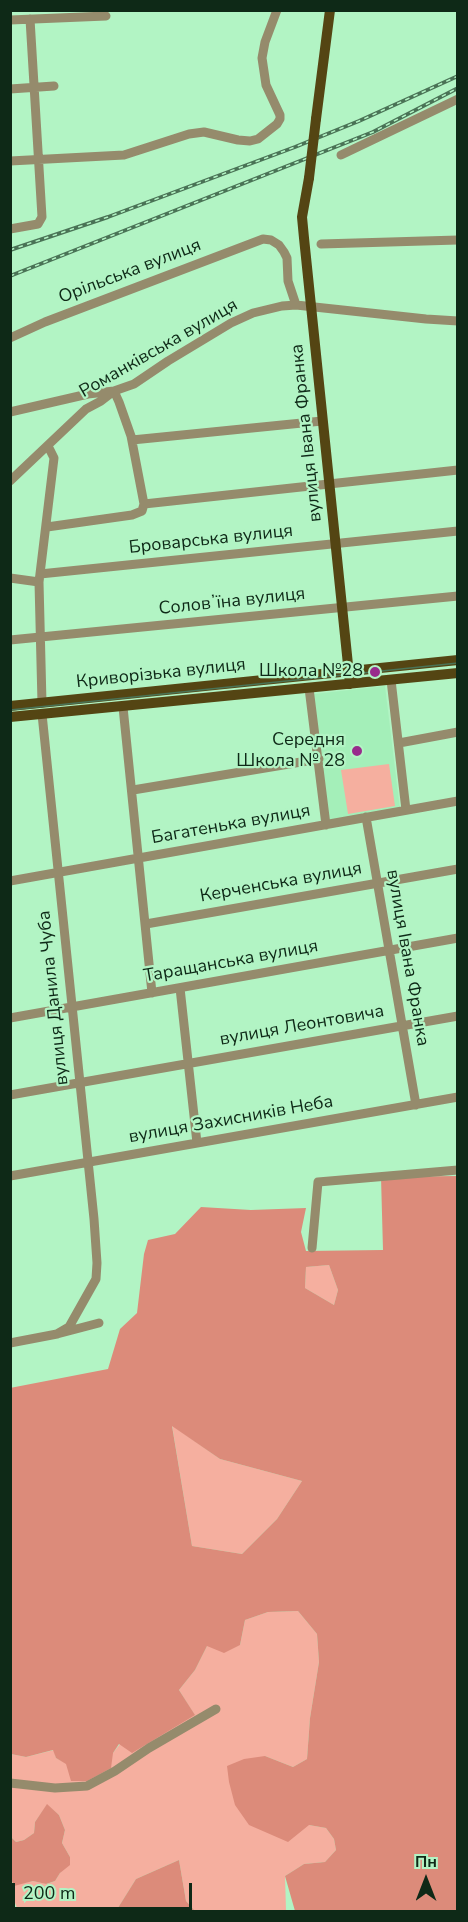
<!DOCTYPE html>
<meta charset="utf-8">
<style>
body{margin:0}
#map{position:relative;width:468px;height:1922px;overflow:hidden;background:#b2f4c4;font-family:"Nunito Sans",sans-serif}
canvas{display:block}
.frame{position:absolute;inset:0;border:12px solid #0e2917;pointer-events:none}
.north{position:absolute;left:396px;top:1850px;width:60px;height:60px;-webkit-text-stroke:4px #b2f4c4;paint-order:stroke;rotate:0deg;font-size:16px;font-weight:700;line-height:24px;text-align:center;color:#0e2917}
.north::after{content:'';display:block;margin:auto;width:21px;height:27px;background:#0e2917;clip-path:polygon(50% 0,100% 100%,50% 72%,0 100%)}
.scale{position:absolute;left:12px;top:1883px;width:180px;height:27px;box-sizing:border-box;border:3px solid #0e2917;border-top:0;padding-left:8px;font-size:18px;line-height:21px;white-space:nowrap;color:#0e2917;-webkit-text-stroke:4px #b2f4c4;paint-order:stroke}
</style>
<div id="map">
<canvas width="468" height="1922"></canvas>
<div class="frame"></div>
<div class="north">Пн</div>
<div class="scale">200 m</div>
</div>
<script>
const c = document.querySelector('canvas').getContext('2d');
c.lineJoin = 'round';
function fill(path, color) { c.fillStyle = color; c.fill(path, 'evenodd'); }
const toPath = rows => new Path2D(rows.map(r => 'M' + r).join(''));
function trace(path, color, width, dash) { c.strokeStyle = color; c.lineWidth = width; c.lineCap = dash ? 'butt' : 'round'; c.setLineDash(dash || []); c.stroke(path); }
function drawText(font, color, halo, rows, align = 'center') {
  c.font = font + ' "Nunito Sans",sans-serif'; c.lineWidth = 4.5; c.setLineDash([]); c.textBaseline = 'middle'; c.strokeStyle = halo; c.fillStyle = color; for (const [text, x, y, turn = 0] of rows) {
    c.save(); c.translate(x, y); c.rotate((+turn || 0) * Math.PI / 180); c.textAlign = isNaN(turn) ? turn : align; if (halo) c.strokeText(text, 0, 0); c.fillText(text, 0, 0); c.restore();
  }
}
fill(toPath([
 [385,686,400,809,328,821,314,694]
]), '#a4efb9');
fill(toPath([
 [389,764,395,806,348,814,341,770],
 [329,1265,338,1290,334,1305,305,1288,306,1267],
 [172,1425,220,1459,302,1481,277,1519,242,1554,192,1546],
 [298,1611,317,1634,319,1662,310,1718,307,1759,293,1767,265,1756,309,1825,326,1828,334,1839,336,1850,325,1862,304,1864,285,1876,286,1910,278,1912,195,1911,186,1901,179,1860,136,1879,116,1911,18,1911,11,1892,10,1879,14,1885,33,1881,47,1884,55,1881,70,1857,62,1843,65,1830,59,1815,47,1805,35,1822,34,1833,24,1840,16,1842,11,1837,11,1754,26,1757,54,1750,56,1758,66,1763,113,1753,120,1744,194,1714,179,1690,195,1670,207,1646,240,1645,245,1620,268,1612]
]), '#f5af9f');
fill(toPath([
 [457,1176,457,1911,295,1911,285,1876,304,1864,325,1862,336,1850,334,1839,326,1828,309,1825,288,1842,249,1825,235,1805,229,1782,227,1766,244,1759,265,1756,293,1767,307,1759,310,1718,319,1662,317,1634,298,1611,268,1612,245,1620,240,1645,224,1653,207,1646,195,1670,179,1690,195,1715,132,1753,119,1744,113,1753,111,1768,87,1781,71,1781,66,1764,56,1758,53,1750,26,1757,11,1754,10,1388,108,1369,120,1329,137,1313,144,1254,148,1240,175,1234,201,1207,251,1210,306,1208,301,1232,306,1251,383,1250,381,1177],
 [329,1265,338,1290,334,1305,305,1288,306,1267],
 [172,1426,220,1459,302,1481,277,1519,242,1554,192,1546],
 [47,1804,59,1815,65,1830,62,1843,70,1857,70,1865,60,1873,55,1881,46,1884,33,1881,14,1886,11,1879,11,1837,16,1842,24,1840,34,1833,35,1822],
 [179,1860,186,1901,195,1911,116,1911,136,1879]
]), '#dc8b7a');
trace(toPath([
 [10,20,106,16],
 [10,89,54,86],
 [341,155,458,99],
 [10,161,124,155,189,134,204,132,238,140,250,141,258,139,277,124,280,119,280,115,266,85,262,58,265,42,277,10],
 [10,229,38,224,42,217,30,19],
 [321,244,458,240],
 [10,338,45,322,263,239,271,240,279,245,284,252,287,258,288,281,296,305],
 [114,391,119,402,131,436,144,504],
 [10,412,88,394,114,391],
 [132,440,322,421],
 [10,481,86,409,101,401,114,391,134,384,168,361,231,323,253,313,282,306,296,305,426,319,458,321],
 [47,527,132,515,142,511,144,504,458,470],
 [40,574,458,531],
 [10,578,39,582],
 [10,640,458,596],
 [391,680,406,810],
 [309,688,326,825],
 [42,703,39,582,54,458,48,446],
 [123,707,152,993],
 [42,714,94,1219,97,1263,96,1279,69,1327,57,1334],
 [399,743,458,732],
 [133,790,319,759],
 [366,817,416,1105],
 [10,881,458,801],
 [146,924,458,869],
 [180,988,197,1143],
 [10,1018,458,938],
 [10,1095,458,1016],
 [10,1176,458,1097],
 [312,1248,318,1182,458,1170],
 [10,1343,57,1334,99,1323],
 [10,1783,55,1788,87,1786,115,1771,149,1748,216,1709]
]), '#958b6c', 9);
trace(toPath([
 [316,119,330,10],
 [309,178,302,217,304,238,350,684],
 [10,706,458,660],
 [10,717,458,673]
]), '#544513', 10);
trace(toPath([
 [10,710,458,663]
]), '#4a7356', 1.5);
const rail = toPath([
 [10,250,108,217,295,147,359,121,458,76],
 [10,276,373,132,458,88]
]);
trace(rail, '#4a7356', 4);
trace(rail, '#b2f4c4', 1.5, [4.5]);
trace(toPath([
 [309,178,316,119]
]), '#544513', 10);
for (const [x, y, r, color] of [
 [375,672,6,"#982b8c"],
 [357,751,6,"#982b8c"]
]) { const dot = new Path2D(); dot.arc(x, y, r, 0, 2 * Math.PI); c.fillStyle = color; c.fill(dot); trace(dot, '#b2f4c4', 2); }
drawText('18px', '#0e2917', '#b2f4c4', [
 ["Орільська вулиця",130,272,-21],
 ["Романківська вулиця",159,349,-30],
 ["вулиця Івана Франка",307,433,-96],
 ["Броварська вулиця",211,540,-6],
 ["Соловʼїна вулиця",232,602,-6],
 ["Криворізька вулиця",161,674,-6],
 ["Багатенька вулиця",231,825,-10],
 ["Керченська вулиця",281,883,-10],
 ["вулиця Івана Франка",407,958,80],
 ["Таращанська вулиця",231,962,-10],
 ["вулиця Данила Чуба",54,998,-96],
 ["вулиця Леонтовича",302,1026,-10],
 ["вулиця Захисників Неба",231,1120,-10]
]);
drawText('18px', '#0e2917', '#b2f4c4', [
 ["Школа №28",363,672],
 ["Середня",345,741],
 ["Школа № 28",345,762]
], 'right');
</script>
